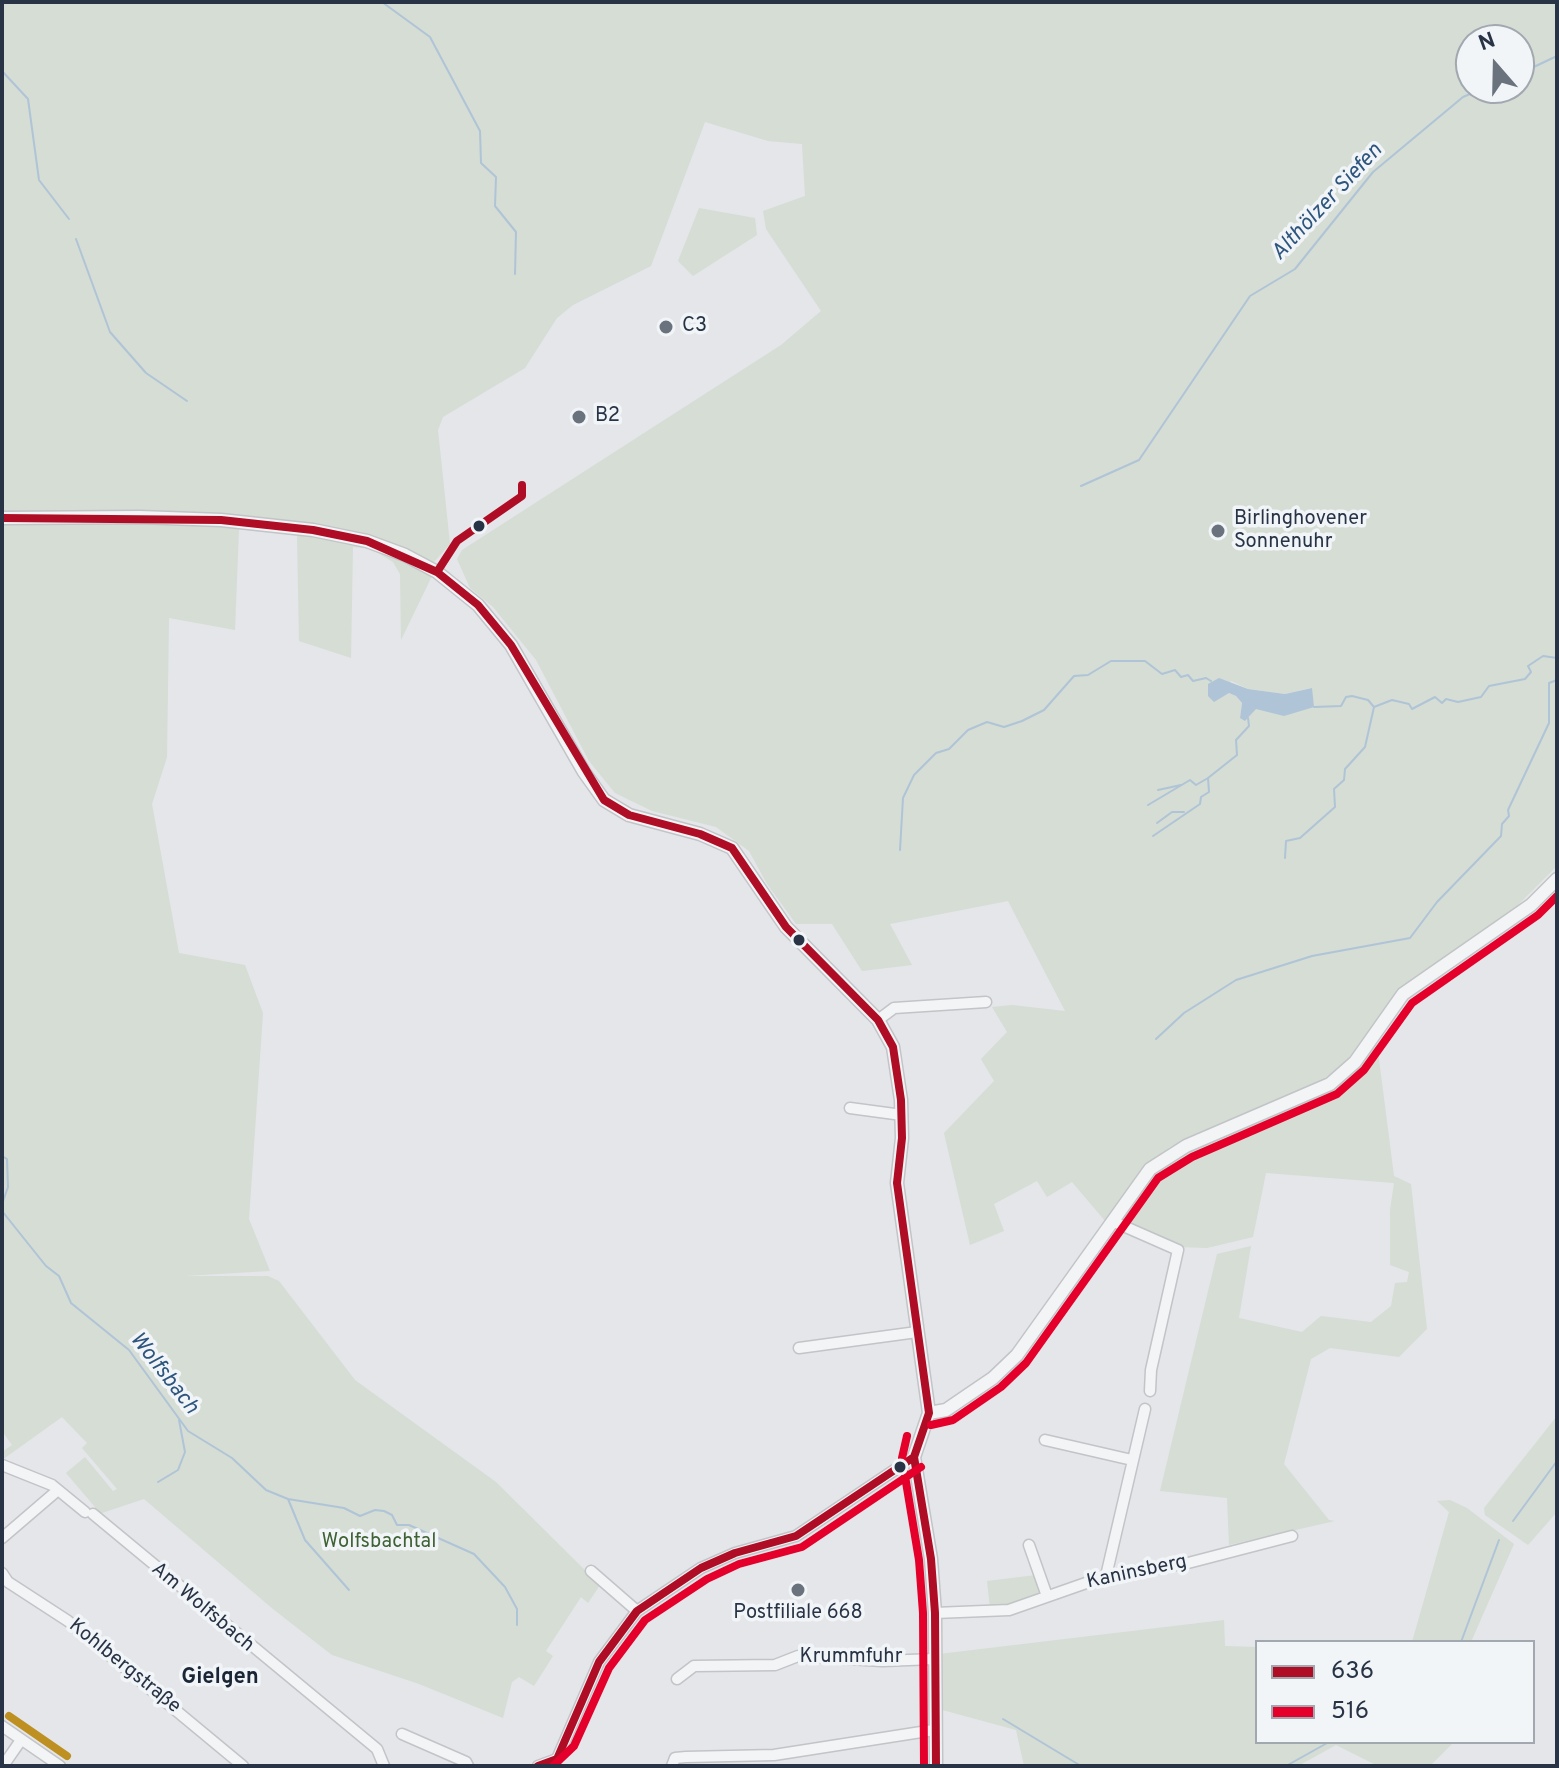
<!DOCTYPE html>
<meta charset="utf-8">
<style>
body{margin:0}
#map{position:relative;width:1559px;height:1768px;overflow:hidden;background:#e4e6e9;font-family:Overpass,sans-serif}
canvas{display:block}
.frame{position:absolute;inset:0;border:4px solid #283445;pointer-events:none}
.legend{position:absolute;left:1255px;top:1640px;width:280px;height:104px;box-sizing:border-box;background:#f2f5f8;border:2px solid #a1a8b0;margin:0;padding:10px 14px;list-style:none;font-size:24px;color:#283445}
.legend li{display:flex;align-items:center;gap:16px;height:40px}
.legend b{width:40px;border:2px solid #a1a8b0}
.north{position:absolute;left:1455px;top:24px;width:80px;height:80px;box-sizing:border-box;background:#f2f5f8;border:2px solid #a1a8b0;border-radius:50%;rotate:340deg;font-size:22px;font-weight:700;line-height:32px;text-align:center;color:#283445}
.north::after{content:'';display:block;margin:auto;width:28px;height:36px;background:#6a727e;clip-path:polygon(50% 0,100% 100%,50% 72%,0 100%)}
</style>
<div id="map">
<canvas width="1559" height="1768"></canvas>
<div class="frame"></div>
<ul class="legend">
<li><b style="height:10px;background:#af0d25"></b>636</li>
<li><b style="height:10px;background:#e4002b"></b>516</li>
</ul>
<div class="north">N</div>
</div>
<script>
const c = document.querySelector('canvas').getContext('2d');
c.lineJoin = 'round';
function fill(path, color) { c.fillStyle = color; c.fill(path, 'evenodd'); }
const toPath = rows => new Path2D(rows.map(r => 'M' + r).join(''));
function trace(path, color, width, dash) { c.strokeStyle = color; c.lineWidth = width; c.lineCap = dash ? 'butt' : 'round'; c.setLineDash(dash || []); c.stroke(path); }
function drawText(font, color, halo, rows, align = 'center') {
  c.font = font + ' Overpass,sans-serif'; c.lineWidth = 7; c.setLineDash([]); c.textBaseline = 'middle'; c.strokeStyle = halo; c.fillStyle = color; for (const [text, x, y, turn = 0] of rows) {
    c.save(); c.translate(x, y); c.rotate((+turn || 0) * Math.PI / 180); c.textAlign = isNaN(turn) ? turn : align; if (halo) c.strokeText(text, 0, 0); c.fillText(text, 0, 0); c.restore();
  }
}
fill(toPath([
 [2,2,1557,2,1557,866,1516,907,1400,988,1346,1062,1322,1080,1170,1147,1147,1165,1106,1222,1072,1182,1047,1197,1037,1181,994,1204,1004,1231,970,1245,944,1133,994,1081,981,1059,1007,1032,992,1007,1012,1005,1065,1011,1008,901,890,924,912,965,862,971,832,924,796,924,767,884,749,851,716,827,652,811,615,793,589,761,536,660,493,607,470,588,457,559,462,550,781,345,821,311,766,229,763,211,805,196,802,144,768,141,705,122,651,266,573,305,557,318,525,368,443,417,438,430,450,544,426,571,432,576,401,640,400,574,393,562,371,549,353,547,351,658,299,641,297,534,239,529,235,630,169,618,167,757,152,804,179,953,245,965,263,1013,249,1219,270,1271,185,1276,268,1276,279,1281,355,1380,496,1482,600,1585,588,1603,581,1597,546,1651,553,1656,534,1686,519,1677,512,1682,503,1718,419,1684,332,1655,273,1609,144,1499,96,1515,95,1507,66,1473,85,1457,113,1491,117,1489,82,1448,87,1443,62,1417,2,1460,2,1452,12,1445,2,1431],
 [1471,40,1519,40,1519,88,1471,88],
 [1231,681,1248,689,1285,694,1311,688,1255,709,1248,718,1240,718,1242,703,1236,696,1229,693,1219,698],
 [699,208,755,218,757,235,693,276,678,261],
 [1377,1044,1394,1176,1411,1184,1427,1329,1399,1357,1330,1348,1311,1359,1284,1464,1329,1520,1335,1521,1229,1545,1227,1498,1160,1491,1217,1254,1251,1246,1239,1318,1302,1332,1321,1316,1371,1322,1391,1306,1395,1283,1407,1282,1409,1272,1390,1265,1390,1210,1394,1183,1266,1173,1253,1237,1207,1248,1179,1247,1124,1223,1121,1217,1163,1164,1326,1092,1345,1080],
 [1557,1416,1557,1512,1528,1545,1485,1515,1484,1508],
 [1450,1500,1467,1508,1514,1544,1471,1642,1412,1642,1449,1512,1437,1501],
 [1036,1575,1043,1593,1021,1602,990,1608,987,1581],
 [1224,1620,1225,1646,1257,1647,1257,1742,1454,1742,1430,1766,1378,1766,1336,1745,1298,1766,1024,1766,1016,1730,935,1708,939,1654]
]), '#d5ddd4');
fill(toPath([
 [1219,678,1248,689,1285,694,1312,688,1314,707,1284,716,1256,709,1245,721,1240,718,1242,703,1236,696,1229,693,1214,702,1208,696,1208,684]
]), '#b0c4d7');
trace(toPath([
 [382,2,430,37,480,131,481,163,496,177,495,206,516,232,515,274],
 [2,71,28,99,39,180,69,219],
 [1519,74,1557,56],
 [76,239,110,332,146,373,187,401],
 [1081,486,1139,460,1250,296,1295,269,1373,172,1463,97,1484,88],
 [1314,707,1341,706,1346,697,1352,696,1368,700,1374,707,1392,700,1409,704,1412,709,1435,697,1442,703,1446,699,1458,702,1481,697,1489,686,1525,679,1531,672,1528,666,1543,656,1557,658],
 [1158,790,1181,785],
 [1148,805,1190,780,1196,785,1208,778],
 [1157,823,1172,812,1184,812],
 [1153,836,1200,804,1201,797,1209,792,1208,778,1237,755,1236,740,1249,726,1248,718],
 [900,850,903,798,914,775,936,753,949,749,968,730,987,722,1004,727,1022,721,1044,710,1074,676,1088,675,1111,661,1145,661,1162,674,1175,670,1181,677,1188,675,1193,681,1206,678,1211,681],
 [1285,858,1286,841,1300,838,1335,807,1334,789,1344,780,1345,769,1365,747,1374,707],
 [1156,1039,1184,1013,1236,980,1312,956,1410,938,1437,902,1501,836,1502,824,1509,816,1508,810,1549,723,1549,683,1557,680],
 [2,1156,7,1159,8,1187,2,1204],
 [2,1211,46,1266,59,1276,71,1303,129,1350,188,1431,232,1458,266,1490,288,1499,344,1508,360,1516,375,1510,384,1511,392,1515,397,1525,409,1525,474,1554,505,1587,517,1609,517,1625],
 [158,1482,178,1470,185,1452,179,1420],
 [288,1499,305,1540,349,1590],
 [1513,1521,1557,1461],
 [1461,1642,1499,1540],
 [1003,1719,1081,1766],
 [1215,1766,1232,1766],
 [1286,1766,1329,1742]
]), '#b0c4d7', 2);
const minor = toPath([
 [878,1020,894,1008,986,1002],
 [850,1108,902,1115],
 [1112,1221,1178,1250,1151,1370,1150,1391],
 [799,1348,917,1332],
 [1045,1440,1132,1460],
 [2,1465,52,1485,85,1512],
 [93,1514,377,1749,384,1766],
 [2,1538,58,1490],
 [1029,1545,1047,1596],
 [591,1571,637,1611],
 [2,1573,8,1582,68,1621,243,1766],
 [1106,1576,1145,1409],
 [935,1613,1009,1610,1106,1576,1188,1563,1292,1536],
 [677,1679,694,1666,775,1665,798,1656,882,1661,935,1659],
 [2,1726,60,1766],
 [402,1734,466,1762,468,1766],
 [3,1766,21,1740],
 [538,1766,557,1759,599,1662,637,1611,701,1568,735,1553,796,1536,914,1457],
 [672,1766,675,1758,686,1757,774,1755,934,1730]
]);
const tertiary = toPath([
 [2,518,140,517,221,520,313,530,367,541,405,555,437,572,478,605,511,645,584,772,604,800,629,815,700,834,732,848,786,927,878,1020,893,1047,901,1100,902,1138,897,1183,929,1413,914,1457,931,1559,935,1613,936,1766],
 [929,1413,946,1410,965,1397,993,1378,1017,1355,1150,1169,1186,1146,1330,1084,1355,1062,1403,994,1531,905,1557,879]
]);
trace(minor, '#c2c4c7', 13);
trace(tertiary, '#c2c4c7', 15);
trace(minor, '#f3f4f6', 10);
trace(tertiary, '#f3f4f6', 12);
trace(toPath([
 [2,518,221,520,313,530,367,541,437,572,478,605,511,645,604,800,629,815,700,834,732,848,786,927,878,1020,893,1047,901,1100,902,1138,897,1183,929,1413,914,1457,931,1559,935,1613,936,1766],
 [437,572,457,541,522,496,522,485],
 [538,1766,557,1759,599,1662,637,1611,701,1568,735,1553,796,1536,914,1457]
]), '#af0d25', 8);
trace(toPath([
 [931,1425,953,1420,1001,1387,1026,1363,1158,1178,1192,1157,1337,1094,1364,1070,1412,1003,1538,915,1557,896],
 [907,1436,902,1458,919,1560,923,1613,924,1766],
 [553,1766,574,1746,609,1668,645,1620,707,1579,739,1564,802,1547,921,1467]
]), '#e4002b', 8);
trace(toPath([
 [9,1716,67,1756]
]), '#be9021', 8);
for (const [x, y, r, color] of [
 [666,327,8,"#6a727e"],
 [579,417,8,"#6a727e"],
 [479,526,7,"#283445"],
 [1218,531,8,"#6a727e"],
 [799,940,7,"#283445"],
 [900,1467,7,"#283445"],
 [798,1590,8,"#6a727e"]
]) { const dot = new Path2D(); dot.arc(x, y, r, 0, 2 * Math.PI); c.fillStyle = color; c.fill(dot); trace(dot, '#f2f5f8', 3); }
drawText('20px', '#283445', '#f2f5f8', [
 ["C3",682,327],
 ["B2",595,417],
 ["Birlinghovener",1234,520],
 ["Sonnenuhr",1234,543],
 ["Postfiliale 668",798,1614,"center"]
], 'left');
drawText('20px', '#3f6234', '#f2f5f8', [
 ["Wolfsbachtal",379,1543]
]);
drawText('20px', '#283445', '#f2f5f8', [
 ["Kaninsberg",1137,1573,-12],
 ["Am Wolfsbach",202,1608,40],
 ["Krummfuhr",851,1658],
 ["Kohlbergstraße",124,1667,39]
]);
drawText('italic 22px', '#2e557d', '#f2f5f8', [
 ["Althölzer Siefen",1328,203,-47],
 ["Wolfsbach",163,1374,52]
]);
drawText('bold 22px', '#1a2536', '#f2f5f8', [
 ["Gielgen",220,1679]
]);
</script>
